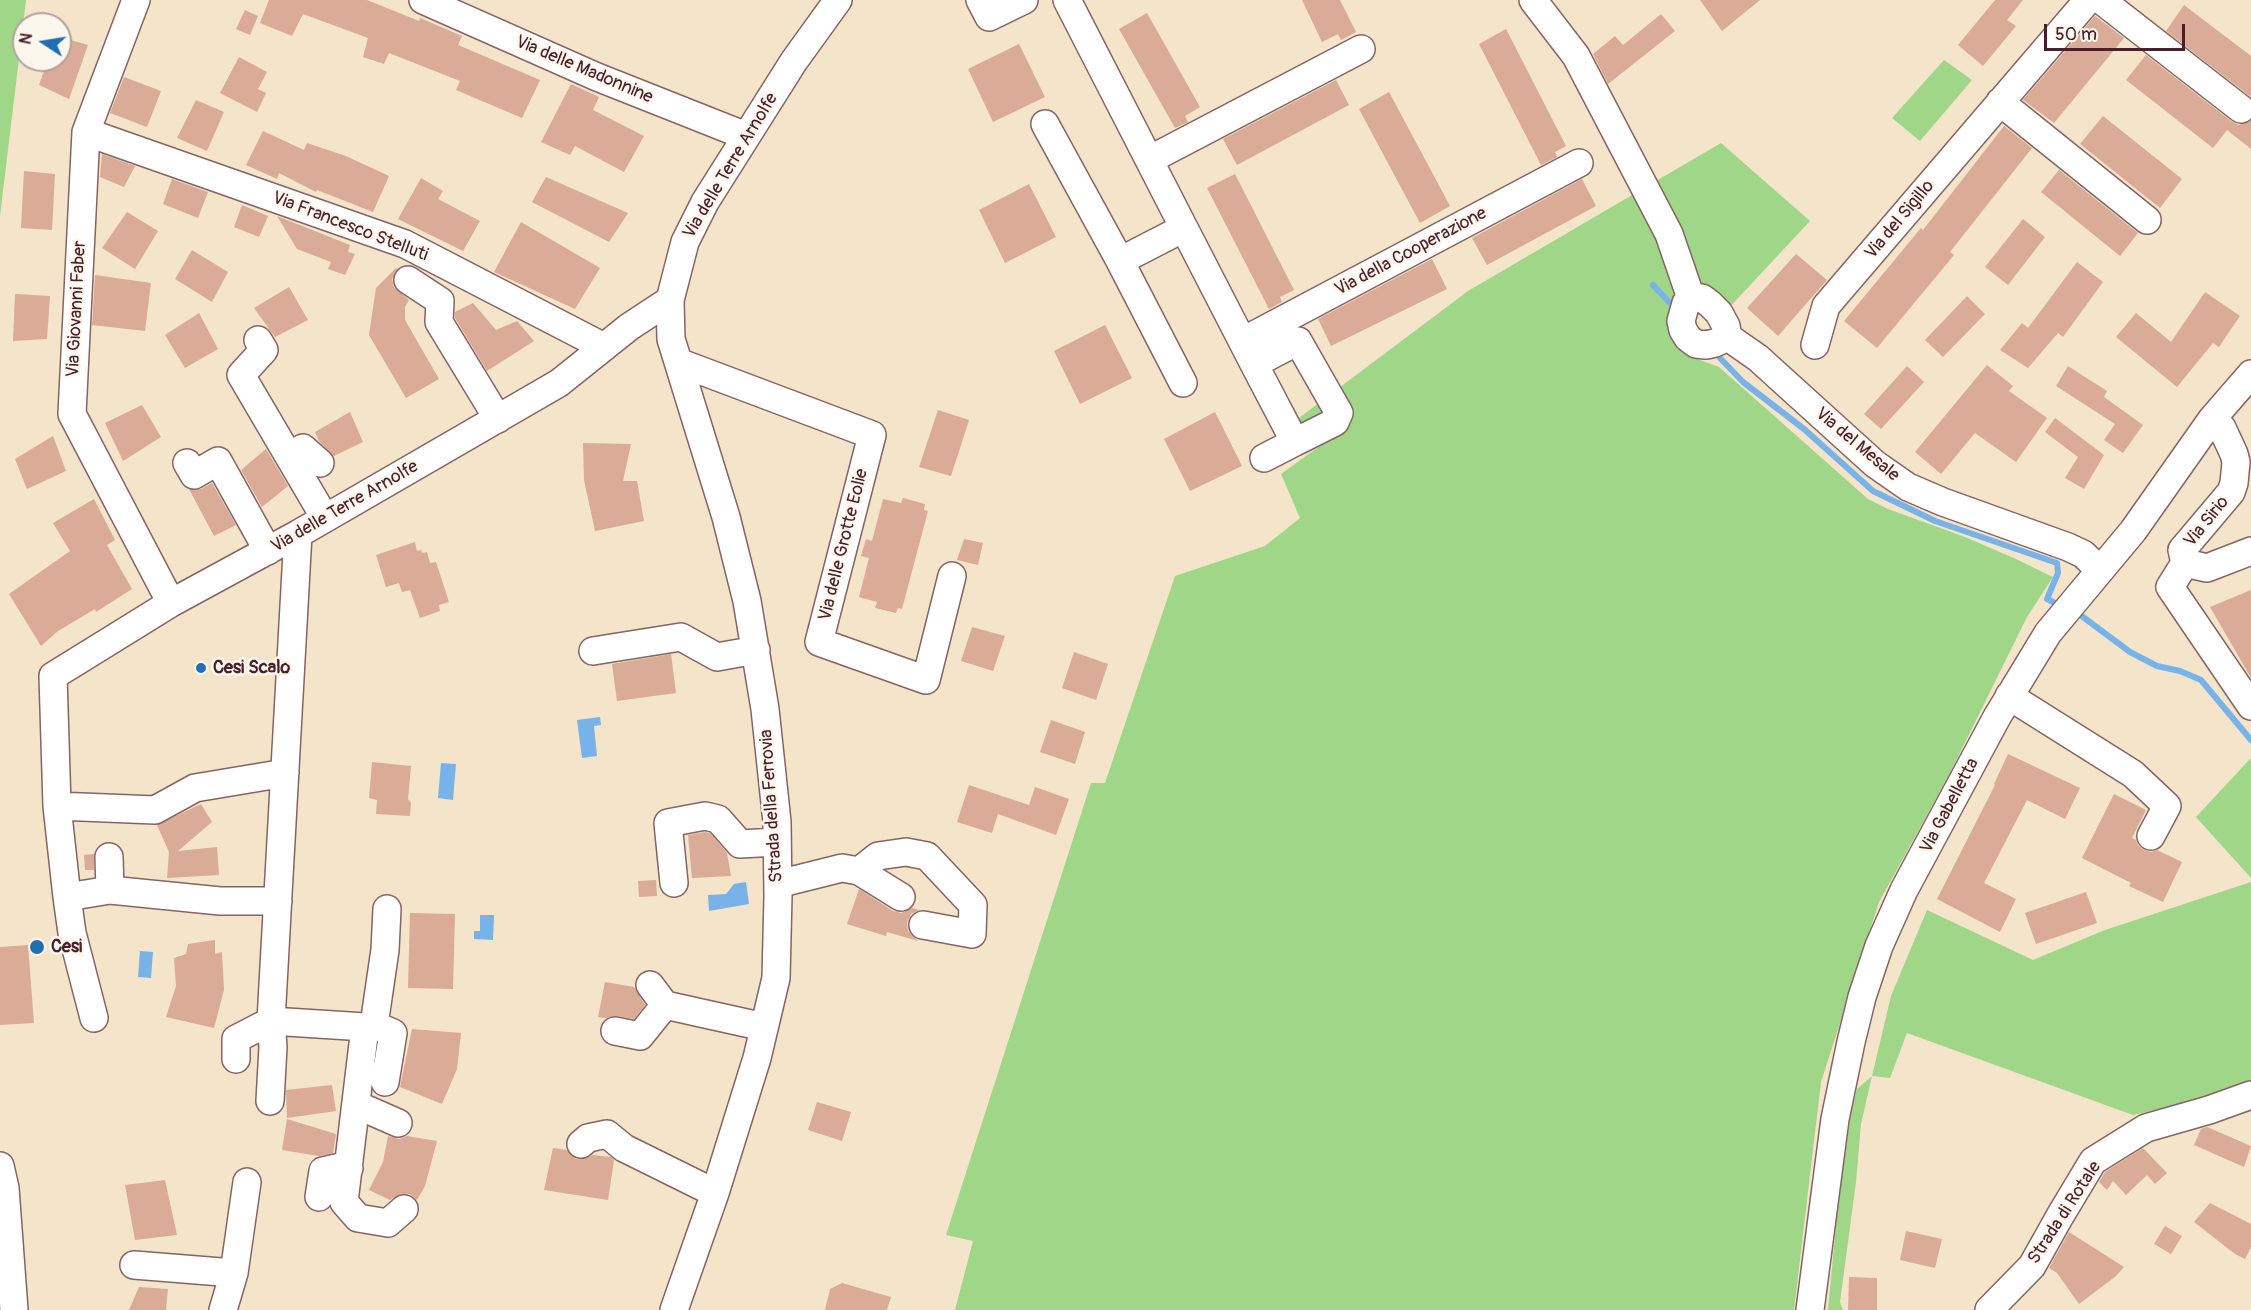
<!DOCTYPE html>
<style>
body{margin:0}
#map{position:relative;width:2251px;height:1310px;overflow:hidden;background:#f3e4ca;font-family:Pangolin,sans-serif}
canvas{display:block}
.north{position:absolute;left:12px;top:12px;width:60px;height:60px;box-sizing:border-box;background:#fbf7ec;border:2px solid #b4a19f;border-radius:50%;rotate:282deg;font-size:16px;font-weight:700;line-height:24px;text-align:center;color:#4a1f2b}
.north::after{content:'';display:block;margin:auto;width:21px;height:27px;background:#1f6fb2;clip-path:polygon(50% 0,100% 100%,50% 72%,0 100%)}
.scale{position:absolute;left:2044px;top:24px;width:141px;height:27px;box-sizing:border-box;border:3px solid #4a1f2b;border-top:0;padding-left:8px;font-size:18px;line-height:21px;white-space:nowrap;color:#4a1f2b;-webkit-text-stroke:4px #fbf7ec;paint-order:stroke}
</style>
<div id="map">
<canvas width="2251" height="1310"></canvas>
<div class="north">N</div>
<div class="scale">50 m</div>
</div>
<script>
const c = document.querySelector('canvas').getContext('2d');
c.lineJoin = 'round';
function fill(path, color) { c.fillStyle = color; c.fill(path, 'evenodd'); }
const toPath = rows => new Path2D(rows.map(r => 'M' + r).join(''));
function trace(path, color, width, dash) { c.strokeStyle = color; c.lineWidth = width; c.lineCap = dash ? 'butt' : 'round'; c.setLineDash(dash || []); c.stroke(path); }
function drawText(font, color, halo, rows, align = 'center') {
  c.font = font + ' Pangolin,sans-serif'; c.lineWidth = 5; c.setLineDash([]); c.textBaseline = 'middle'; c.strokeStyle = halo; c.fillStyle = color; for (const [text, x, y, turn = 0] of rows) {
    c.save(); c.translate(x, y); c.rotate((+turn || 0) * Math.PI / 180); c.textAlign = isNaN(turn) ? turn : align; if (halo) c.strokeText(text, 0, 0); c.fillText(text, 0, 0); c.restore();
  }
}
fill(toPath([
 [0,0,26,0,0,216],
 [1944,60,1972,80,1920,141,1892,118],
 [1721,143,1810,221,1726,311,1700,288,1670,316,1672,340,1692,357,1719,367,1868,499,1888,509,1965,537,2016,559,2053,577,2027,617,1949,775,1879,902,1821,1082,1794,1310,955,1310,973,1241,946,1235,1091,783,1105,783,1175,576,1265,546,1300,518,1281,474,1346,427,1287,427,1468,291],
 [2251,758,2251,878,2196,817],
 [2251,882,2251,1082,2219,1095,2133,1115,1907,1033,1890,1078,1872,1076,1861,1124,1856,1182,1840,1302,1843,1310,1828,1310,1838,1204,1851,1113,1857,1089,1872,1076,1891,996,1927,910,2033,960,2105,930]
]), '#a0d688');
fill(toPath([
 [600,717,601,725,594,726,597,756,582,758,577,720],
 [441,763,456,764,453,800,438,798],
 [746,882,749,904,709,911,708,895,726,894,734,884],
 [480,915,494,915,493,940,474,939,474,931,480,931],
 [140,951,153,952,151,978,138,977]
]), '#77b2e8');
trace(toPath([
 [1653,285,1670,303],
 [1720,358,1743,382,1804,429,1873,491,1935,521,2057,563,2058,573,2047,599,2059,605],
 [2083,617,2130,652,2157,666,2180,671,2201,680,2251,740]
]), '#77b2e8', 6);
fill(toPath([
 [269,0,367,0,419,21,420,18,462,36,458,45,540,80,522,118,456,90,460,81,389,53,384,64,363,57,368,38,303,14,292,36,260,23],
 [1302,0,1340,0,1356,32,1341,40,1338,34,1322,42],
 [1700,0,1760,0,1722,31],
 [1995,0,2023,0,2007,20,2016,26,1983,66,1958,45],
 [2184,5,2251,56,2251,97,2166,31],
 [245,10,258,16,250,35,236,29],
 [1147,13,1200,107,1185,116,1188,122,1175,128,1119,29],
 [1661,14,1675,31,1608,84,1593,54,1615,36,1623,45],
 [2095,16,2124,38,2054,123,2023,100],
 [1506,29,1566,146,1555,152,1557,157,1541,165,1479,44],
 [60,37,88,45,69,99,39,85,48,60,60,60],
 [1019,44,1045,97,993,122,968,69],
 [2146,55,2231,121,2239,125,2251,121,2251,149,2227,130,2213,148,2126,80],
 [239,57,267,72,258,89,266,93,257,112,220,93],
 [124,77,161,91,147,127,110,113],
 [1336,80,1349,105,1237,165,1223,139],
 [571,84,599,97,593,110,644,136,624,172,575,146,570,155,541,142],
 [1389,92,1450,206,1420,223,1359,109],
 [196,100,224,112,207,151,177,138],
 [2103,116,2182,179,2160,208,2080,144],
 [2004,126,2032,148,1950,252,1954,255,1877,348,1844,321,1921,228,1923,230],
 [263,131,304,150,307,143,346,156,389,176,373,212,317,190,316,192,279,173,277,179,246,165],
 [102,154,135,166,124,187,100,177],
 [2059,170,2138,233,2120,256,2041,192],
 [24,171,55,174,52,230,21,228],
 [1235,174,1294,290,1280,297,1282,302,1269,309,1207,188],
 [546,177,628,213,609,242,532,202],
 [421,178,443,191,438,199,480,221,463,251,398,219],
 [172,179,208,192,198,218,163,204],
 [1582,179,1596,206,1487,265,1472,238],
 [1029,184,1056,237,1005,263,979,210],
 [242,205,268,216,259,237,234,227],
 [127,212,158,231,135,269,102,248],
 [277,216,350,245,348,252,355,254,345,275,328,269,331,262,297,249],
 [2023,219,2045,237,2008,285,1985,267],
 [521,222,600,268,575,309,494,272],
 [192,250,228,272,212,302,175,279],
 [1796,254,1827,280,1778,336,1747,308],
 [1432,259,1447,289,1331,346,1318,319],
 [2077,262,2103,282,2063,337,2058,333,2028,368,2000,350,2022,323,2028,328],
 [396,268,397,269,392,279,394,287,409,300,405,307,405,320,439,379,406,398,369,335,376,288],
 [95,275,151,283,145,331,92,325],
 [289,287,308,320,275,337,254,308],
 [2205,292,2240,316,2219,347,2213,343,2177,387,2116,337,2136,313,2171,342],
 [15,294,50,296,47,339,13,341],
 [1967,296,1985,314,1943,357,1925,340],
 [473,303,496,330,517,321,534,341,487,371,455,318,455,312],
 [199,313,218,349,185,368,165,335],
 [1105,325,1132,378,1080,404,1054,351],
 [1987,365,2013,386,2009,391,2047,418,2016,462,1975,433,1941,474,1915,452],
 [1907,366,1924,382,1881,429,1864,414],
 [2068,366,2107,391,2104,397,2143,425,2123,453,2104,440,2115,424,2056,386],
 [142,405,161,437,123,461,105,423],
 [938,410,969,420,951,476,919,467],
 [350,412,363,442,334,456,319,441,315,432],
 [1215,412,1242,466,1190,491,1164,439],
 [2055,418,2104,455,2084,489,2065,478,2078,457,2045,432],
 [53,436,66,471,27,489,15,459],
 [583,443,631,444,623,481,637,481,644,521,595,531,584,480],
 [266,449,288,486,262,507,241,470],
 [212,483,236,525,214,536,189,489,201,489],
 [903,498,925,504,924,510,928,511,902,609,898,608,896,613,875,608,877,602,859,597,869,558,861,556,866,539,872,541,883,499,901,503],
 [94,499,115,540,107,545,132,589,96,612,95,609,58,631,41,646,9,594,70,551,53,523],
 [964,539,983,543,978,565,957,560],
 [415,542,417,551,421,550,422,553,427,552,430,563,436,562,449,602,439,605,440,611,420,618,410,590,402,592,399,583,386,587,376,555],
 [2251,590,2251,678,2210,607],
 [972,627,1005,636,993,671,961,661],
 [1074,652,1108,664,1096,700,1062,688],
 [671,654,676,693,617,701,612,664],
 [1051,720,1085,732,1075,764,1040,752],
 [2008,754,2080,788,2065,819,2027,800,1984,883,2016,899,2000,932,1937,899,1995,785,1994,784],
 [372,762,411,766,408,799,411,803,410,816,376,814,377,800,369,798],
 [969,785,1029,805,1035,787,1069,799,1056,835,998,814,992,833,957,822],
 [2114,794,2146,810,2132,838,2136,840,2138,845,2144,850,2151,852,2157,850,2182,862,2163,902,2129,886,2131,883,2082,858],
 [201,804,212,822,178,851,217,847,219,875,167,878,169,852,157,825],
 [705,832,710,833,727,853,731,876,692,878,688,835],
 [94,854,94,870,85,870,84,855],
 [656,880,657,896,639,897,638,881],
 [859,889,893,911,901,913,912,908,919,910,911,914,907,923,908,931,918,941,887,932,886,936,847,924],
 [2086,892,2097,923,2036,944,2025,913],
 [410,913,455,914,453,989,408,988],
 [215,940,215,954,222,952,224,990,214,1028,166,1017,176,986,174,958,186,954,188,944],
 [28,945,34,1023,0,1025,0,947],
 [605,982,634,987,645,1005,634,1019,618,1016,606,1018,598,1017],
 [412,1029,461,1033,457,1069,442,1104,400,1087],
 [332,1085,336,1111,287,1118,286,1090],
 [817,1102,851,1112,842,1141,808,1130],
 [287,1119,336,1134,333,1153,319,1156,282,1150],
 [2207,1127,2251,1146,2244,1167,2194,1145,2201,1129],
 [388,1136,399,1139,407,1136,437,1141,425,1186,417,1200,410,1194,402,1194,390,1200,369,1190,383,1162],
 [553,1148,567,1150,576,1159,584,1159,593,1155,611,1157,614,1160,608,1200,544,1190],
 [2143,1148,2167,1173,2155,1184,2147,1175,2126,1195,2113,1181,2107,1190,2099,1182,2105,1172],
 [165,1180,177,1235,135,1240,125,1185],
 [2210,1203,2251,1224,2251,1247,2245,1259,2235,1254,2194,1222],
 [2165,1226,2182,1236,2171,1254,2154,1244],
 [1906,1231,1942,1239,1935,1268,1900,1260],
 [2069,1232,2124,1267,2116,1276,2079,1304,2057,1273,2049,1268],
 [1849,1277,1877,1278,1877,1310,1848,1310],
 [842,1283,891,1297,887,1310,825,1310,830,1289],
 [139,1287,168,1289,166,1310,129,1310]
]), '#daab96');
const minor = toPath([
 [136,0,86,132,72,414,171,603],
 [423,0,597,77,746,136],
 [980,0,989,17,1024,0],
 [1067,0,1184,228,1254,364,1287,427,1295,442,1335,422,1339,413,1298,341,1254,364],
 [1533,0,1576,56,1669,234,1691,298],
 [2101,0,2241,109],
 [2000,102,2147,220],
 [1045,124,1120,261,1183,383],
 [86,132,405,244,604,347],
 [1149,160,1361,49],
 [1120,261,1184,228],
 [408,280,440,301,439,322,498,419],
 [1728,337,1715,343,1706,345,1696,344,1688,338,1683,330,1681,321,1686,303,1691,298,1702,298,1710,304,1719,313,1726,326,1728,337,1758,358,1875,464,1908,487,1943,502,2068,547,2083,554,2100,570],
 [258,340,264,350,241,375,325,518],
 [1243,341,1579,163],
 [1815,345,1826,306,2088,0],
 [678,362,872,435,819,642,926,680,952,576],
 [2212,419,2222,428,2234,454,2236,462,2234,483,2231,492,2182,550,2185,563,2207,568,2251,551],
 [289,456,303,448,320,463],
 [1264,458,1295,442],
 [187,463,194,475,218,461,268,551],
 [298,534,271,1021,365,1027,344,1202,358,1218,388,1223,404,1209],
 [2185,563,2170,587,2251,706],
 [593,651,681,637,717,657,756,650],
 [2009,696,2133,774,2167,806,2151,836],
 [57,806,155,810,195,788,285,773],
 [109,857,110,890],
 [859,871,901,897],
 [674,883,668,823,705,816,718,819,740,844,777,842],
 [778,884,842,868,859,871,878,856,906,852,927,856,973,905,972,934,923,925],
 [67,897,110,890,220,901,278,901],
 [650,985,665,1005],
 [94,1018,72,933,67,897,57,806,53,676,171,603,298,534,559,383,629,327,670,300],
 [374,1025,393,1033,385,1082],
 [365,1027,374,1025,385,950,387,909],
 [615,1031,640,1036,665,1005,764,1027],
 [236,1059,236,1039,271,1021,273,1047,270,1101],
 [357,1105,398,1123],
 [581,1144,588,1138,607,1134,624,1148,715,1193],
 [0,1166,5,1188,14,1310],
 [319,1197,323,1171,341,1167,349,1168],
 [134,1265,234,1273,223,1310],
 [234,1273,247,1182],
 [674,1310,715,1193,757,1058,776,978,778,896,777,822,765,709,747,601,726,517,671,339,670,300,685,242,705,202,794,61,838,0],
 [1810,1310,1835,1119,1851,1042,1862,997,1879,946,1904,890,1997,717,2048,633,2133,531,2212,419,2251,374],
 [1989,1310,2032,1266,2060,1216,2093,1161,2146,1128,2209,1110,2251,1095]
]);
trace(minor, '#856463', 30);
trace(minor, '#fff', 27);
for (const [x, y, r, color] of [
 [201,668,6,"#1f6fb2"],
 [37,947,8,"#1f6fb2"]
]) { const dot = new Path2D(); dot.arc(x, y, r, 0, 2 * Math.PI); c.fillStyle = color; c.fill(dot); trace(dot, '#fbf7ec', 2); }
drawText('18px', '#4a1f2b', '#fbf7ec', [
 ["Via delle Madonnine",584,70,23],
 ["Via delle Terre Arnolfe",731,166,-59],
 ["Via del Sigillo",1900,220,-50],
 ["Via Francesco Stelluti",350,227,21],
 ["Via della Cooperazione",1411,252,-28],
 ["Via Giovanni Faber",77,309,-87],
 ["Via del Mesale",1857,445,40],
 ["Via delle Terre Arnolfe",345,507,-30],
 ["Via Sirio",2207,522,-51],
 ["Via delle Grotte Eolie",844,545,-76],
 ["Strada della Ferrovia",772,806,-94],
 ["Via Gabelletta",1950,806,-62],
 ["Strada di Rotale",2065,1213,-57]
]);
drawText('bold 18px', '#4a1f2b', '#fbf7ec', [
 ["Cesi Scalo",213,668],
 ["Cesi",51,947]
], 'left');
</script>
